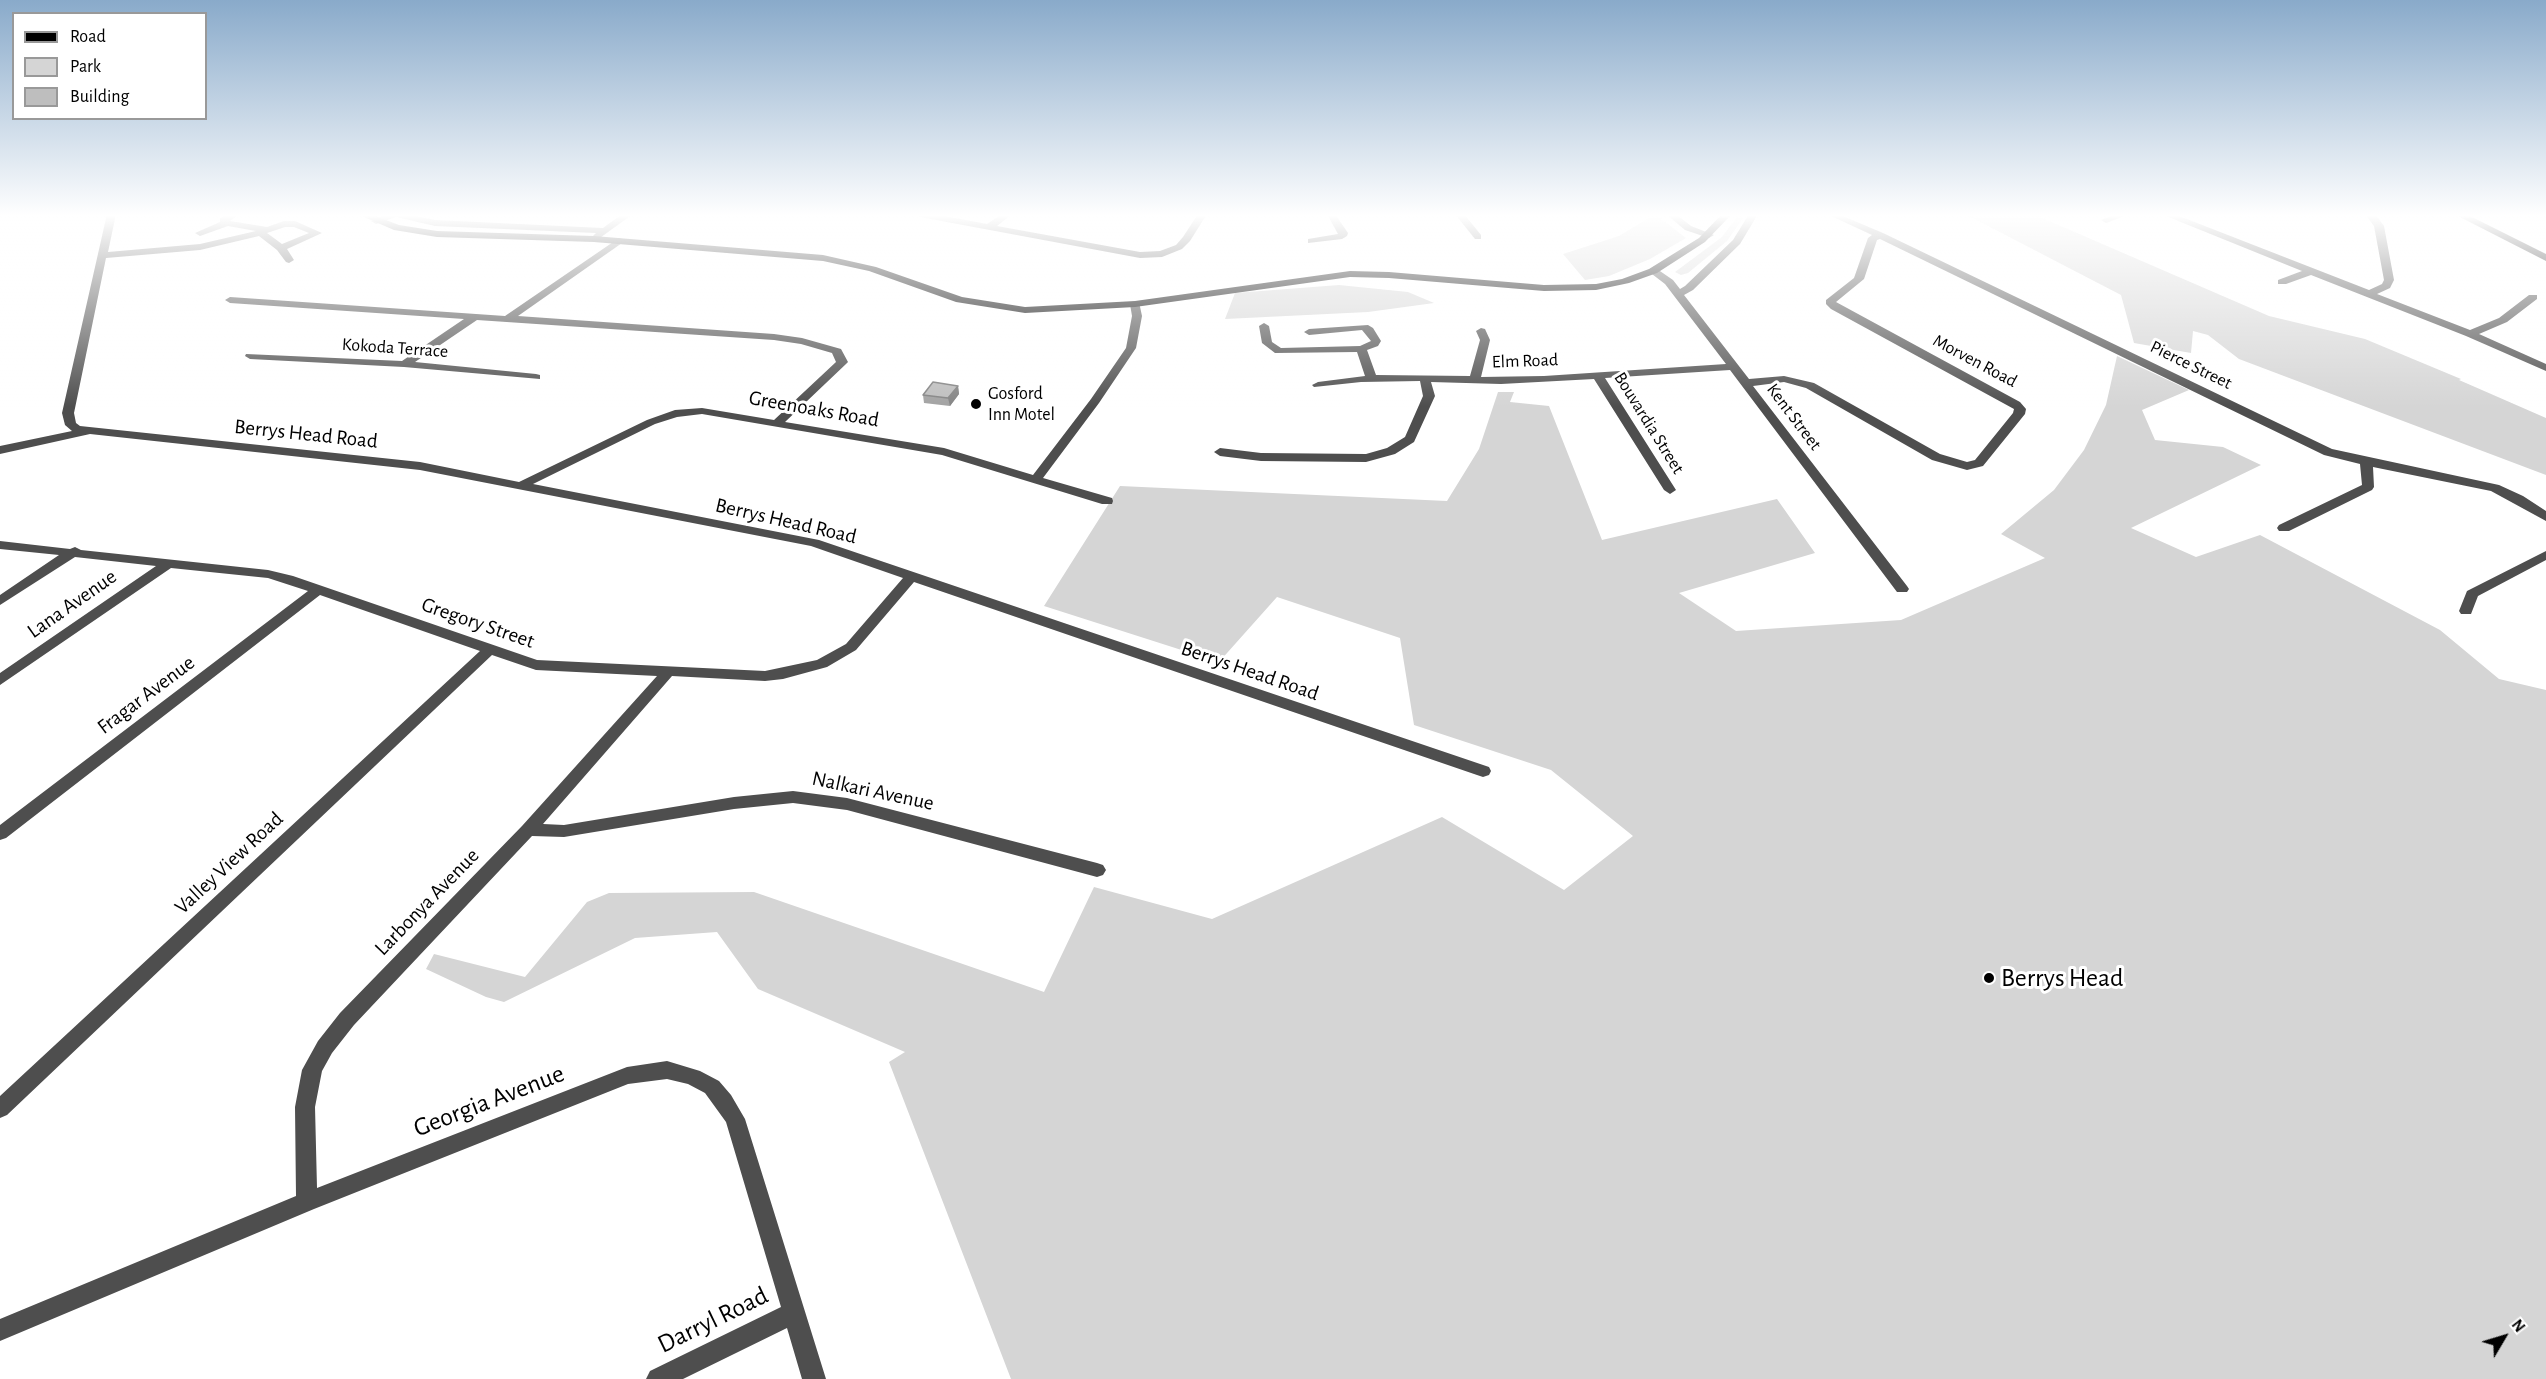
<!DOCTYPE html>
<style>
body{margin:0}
#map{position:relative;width:2546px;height:1379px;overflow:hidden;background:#fff;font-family:"Alegreya Sans",sans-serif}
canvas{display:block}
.legend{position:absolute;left:12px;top:12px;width:195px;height:108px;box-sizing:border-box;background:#fff;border:2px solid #999;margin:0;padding:8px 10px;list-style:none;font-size:18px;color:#000}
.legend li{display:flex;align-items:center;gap:12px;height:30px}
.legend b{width:30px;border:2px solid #999}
.north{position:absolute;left:2474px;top:1307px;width:60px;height:60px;-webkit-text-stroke:4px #fff;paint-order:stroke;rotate:52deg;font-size:16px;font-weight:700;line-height:24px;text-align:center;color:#000}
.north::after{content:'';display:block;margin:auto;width:21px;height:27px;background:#000;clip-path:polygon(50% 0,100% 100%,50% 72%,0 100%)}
</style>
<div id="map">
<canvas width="2546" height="1379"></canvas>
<ul class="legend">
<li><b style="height:8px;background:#000"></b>Road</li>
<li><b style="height:16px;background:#d5d5d5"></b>Park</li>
<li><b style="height:16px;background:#bebebe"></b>Building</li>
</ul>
<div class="north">N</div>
</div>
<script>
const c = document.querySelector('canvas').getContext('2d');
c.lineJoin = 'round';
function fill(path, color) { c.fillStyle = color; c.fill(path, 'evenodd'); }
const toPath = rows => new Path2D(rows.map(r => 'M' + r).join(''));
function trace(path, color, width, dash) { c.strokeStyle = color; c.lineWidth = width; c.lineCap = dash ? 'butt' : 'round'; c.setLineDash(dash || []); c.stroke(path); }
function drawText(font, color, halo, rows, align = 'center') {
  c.font = font + ' "Alegreya Sans",sans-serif'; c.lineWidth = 6; c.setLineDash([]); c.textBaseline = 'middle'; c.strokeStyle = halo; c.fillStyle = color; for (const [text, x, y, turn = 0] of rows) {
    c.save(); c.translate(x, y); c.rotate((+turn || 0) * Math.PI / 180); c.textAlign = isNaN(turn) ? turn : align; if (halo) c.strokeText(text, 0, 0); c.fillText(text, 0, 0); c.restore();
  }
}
fill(toPath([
 [1655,214,1686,238,1650,259,1609,276,1585,280,1563,254,1619,236],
 [1739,214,1746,214,1727,241,1688,273,1681,275,1675,272,1722,237],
 [1965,214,2033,214,2269,316,2365,339,2461,379,2459,380,2546,418,2546,475,2239,359,2208,335,2193,331,2191,353,2134,343,2121,295],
 [1339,285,1408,292,1434,303,1368,312,1225,319,1235,293],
 [2117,356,2189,390,2142,410,2155,440,2223,447,2261,465,2131,528,2196,557,2260,535,2440,630,2499,679,2546,690,2546,1379,1011,1379,889,1062,905,1052,758,989,717,932,635,938,504,1002,486,997,426,969,434,954,525,977,587,902,609,893,754,892,1044,992,1094,887,1212,919,1442,817,1564,890,1633,836,1551,770,1414,725,1400,638,1277,597,1219,662,1044,606,1120,486,1447,501,1479,449,1498,392,1514,392,1510,402,1549,406,1602,540,1777,499,1815,553,1679,593,1736,631,1901,620,2045,558,2001,534,2054,490,2084,450,2106,405]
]), '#d5d5d5');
fill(toPath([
 [107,214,116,214,108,252,200,244,256,231,228,226,200,236,195,233,220,222,220,218,228,214,240,214,230,221,267,227,284,221,295,221,322,233,287,249,294,260,289,263,286,262,277,250,259,236,200,250,106,258,74,413,76,423,80,426,420,462,519,482,647,420,675,410,702,408,774,420,836,362,832,353,801,344,774,340,477,320,415,362,536,374,540,375,540,379,404,367,250,359,245,356,246,354,402,361,464,319,230,303,225,300,230,297,505,316,619,238,622,239,622,243,518,316,774,334,802,338,841,349,848,362,846,364,785,422,944,448,1033,475,1091,399,1126,348,1132,316,1130,304,1139,302,1142,316,1136,348,1099,403,1043,478,1112,498,1113,501,1112,504,1102,504,942,455,702,414,677,417,655,424,533,484,819,540,1489,767,1491,771,1489,775,1483,777,1477,775,914,582,856,650,827,667,783,679,765,681,672,676,543,824,564,825,734,797,793,791,847,798,1097,863,1103,865,1106,870,1103,875,1097,877,847,810,793,803,734,809,564,837,532,836,354,1025,332,1053,322,1071,315,1107,317,1188,627,1067,667,1061,700,1071,719,1081,731,1095,745,1119,826,1379,802,1379,787,1328,683,1379,646,1379,650,1371,781,1307,726,1122,705,1093,688,1084,667,1079,628,1084,314,1209,0,1341,0,1319,296,1196,295,1107,302,1070,318,1041,340,1013,522,826,657,676,536,670,492,655,7,1115,0,1118,0,1096,480,651,320,595,6,838,0,840,0,825,308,591,268,578,171,568,0,685,0,673,156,566,75,557,0,605,0,595,59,555,0,549,0,541,70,549,75,547,81,550,268,570,293,576,537,660,765,671,817,660,846,644,903,578,811,546,420,470,90,434,0,454,0,446,72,431,65,425,62,413,107,214],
 [285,227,294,227,309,233,282,244,267,233,285,227],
 [387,214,406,214,435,220,603,228,622,214,633,214,597,240,592,237,596,233,435,226,396,217,376,224,371,221,387,214],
 [915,214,934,214,987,224,1002,214,1012,214,997,226,1140,252,1160,251,1176,245,1183,237,1198,214,1207,214,1190,241,1182,249,1162,257,1140,258,920,217,915,214],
 [1327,214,1335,214,1348,233,1347,236,1342,239,1308,243,1308,239,1338,234,1327,214],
 [1455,214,1464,214,1481,235,1481,239,1475,239,1455,214],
 [1666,214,1676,214,1691,226,1714,235,1709,238,1685,230,1666,214],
 [1749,214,1758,214,1740,244,1693,290,1684,295,1749,379,1784,376,1814,383,1940,454,1967,462,1975,460,2013,413,2014,409,1831,309,1826,304,1826,300,1854,278,1868,238,1872,235,1827,214,1838,214,1883,233,2332,449,2499,485,2523,496,2546,511,2546,521,2491,491,2373,467,2374,487,2372,490,2289,531,2279,531,2277,528,2279,525,2362,485,2360,464,2324,455,1880,239,1877,240,1864,279,1836,302,2020,402,2026,409,2025,414,1983,466,1967,470,1932,460,1806,388,1784,382,1753,386,1907,586,1909,589,1907,592,1897,592,1730,370,1605,378,1676,490,1670,494,1664,490,1594,379,1501,384,1431,382,1435,396,1414,442,1395,454,1366,462,1261,461,1220,456,1214,452,1220,448,1261,453,1366,454,1387,448,1405,437,1423,396,1420,381,1361,382,1314,387,1312,385,1318,382,1365,376,1357,352,1275,353,1262,343,1259,326,1264,323,1269,326,1272,342,1281,348,1360,346,1371,341,1362,330,1309,335,1304,332,1309,329,1368,325,1373,328,1381,341,1378,346,1367,350,1376,375,1470,376,1480,340,1476,331,1481,328,1485,329,1490,340,1481,377,1544,376,1726,364,1665,284,1648,271,1657,269,1673,280,1680,289,1685,286,1733,240,1749,214],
 [2116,214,2130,214,2106,223,2101,220,2116,214],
 [2161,214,2174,214,2369,290,2382,284,2384,280,2374,226,2365,214,2375,214,2384,226,2394,280,2390,288,2377,294,2470,330,2499,318,2529,295,2537,295,2537,299,2507,322,2479,334,2546,364,2546,371,2466,336,2311,275,2286,284,2278,284,2278,280,2302,271,2161,214],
 [2546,551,2546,560,2478,596,2471,614,2461,614,2459,611,2467,591,2546,551]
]), '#4e4e4e');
fill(toPath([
 [357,214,370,214,399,225,437,231,594,236,823,255,876,267,962,297,1025,307,1135,301,1350,271,1389,272,1544,285,1596,284,1622,279,1649,269,1699,238,1722,214,1732,214,1705,242,1657,273,1629,283,1596,290,1544,291,1389,278,1350,277,1135,307,1025,313,956,302,869,271,823,261,594,242,437,237,394,230,357,214],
 [2454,214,2466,214,2546,254,2546,261,2454,214]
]), '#000');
fill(toPath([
 [958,386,959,394,950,406,924,403,923,395]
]), '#a3a3a3');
fill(toPath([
 [958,386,959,394,950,406,948,398]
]), '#858585');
const building = toPath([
 [933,382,958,386,948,398,923,395,933,382]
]);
fill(building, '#bebebe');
trace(building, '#858585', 1.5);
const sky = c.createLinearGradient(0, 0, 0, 407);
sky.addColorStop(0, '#89aaca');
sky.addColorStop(0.53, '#fff');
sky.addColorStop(1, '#ffffff00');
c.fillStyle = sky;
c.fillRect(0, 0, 2546, 407);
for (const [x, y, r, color] of [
 [976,404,6,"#000"],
 [1989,978,6,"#000"]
]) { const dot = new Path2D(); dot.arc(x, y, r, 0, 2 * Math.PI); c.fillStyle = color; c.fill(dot); trace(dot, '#fff', 2); }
drawText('18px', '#000', '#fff', [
 ["Kokoda Terrace",395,348,4],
 ["Elm Road",1525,361,-2],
 ["Morven Road",1975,361,28],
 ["Pierce Street",2191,365,26],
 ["Kent Street",1794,417,53],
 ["Bouvardia Street",1649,423,58]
]);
drawText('18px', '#000', '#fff', [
 ["Gosford",988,394],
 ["Inn Motel",988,415]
], 'left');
drawText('21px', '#000', '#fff', [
 ["Greenoaks Road",814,409,10],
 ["Berrys Head Road",306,434,6],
 ["Berrys Head Road",786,521,13],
 ["Lana Avenue",72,604,-35],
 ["Gregory Street",478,623,19],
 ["Berrys Head Road",1250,671,19],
 ["Fragar Avenue",146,695,-37],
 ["Nalkari Avenue",873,791,12],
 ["Valley View Road",229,863,-43],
 ["Larbonya Avenue",427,902,-46]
]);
drawText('26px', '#000', '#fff', [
 ["Berrys Head",2001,978]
], 'left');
drawText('26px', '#000', '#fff', [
 ["Georgia Avenue",489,1101,-21],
 ["Darryl Road",713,1320,-26]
]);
</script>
